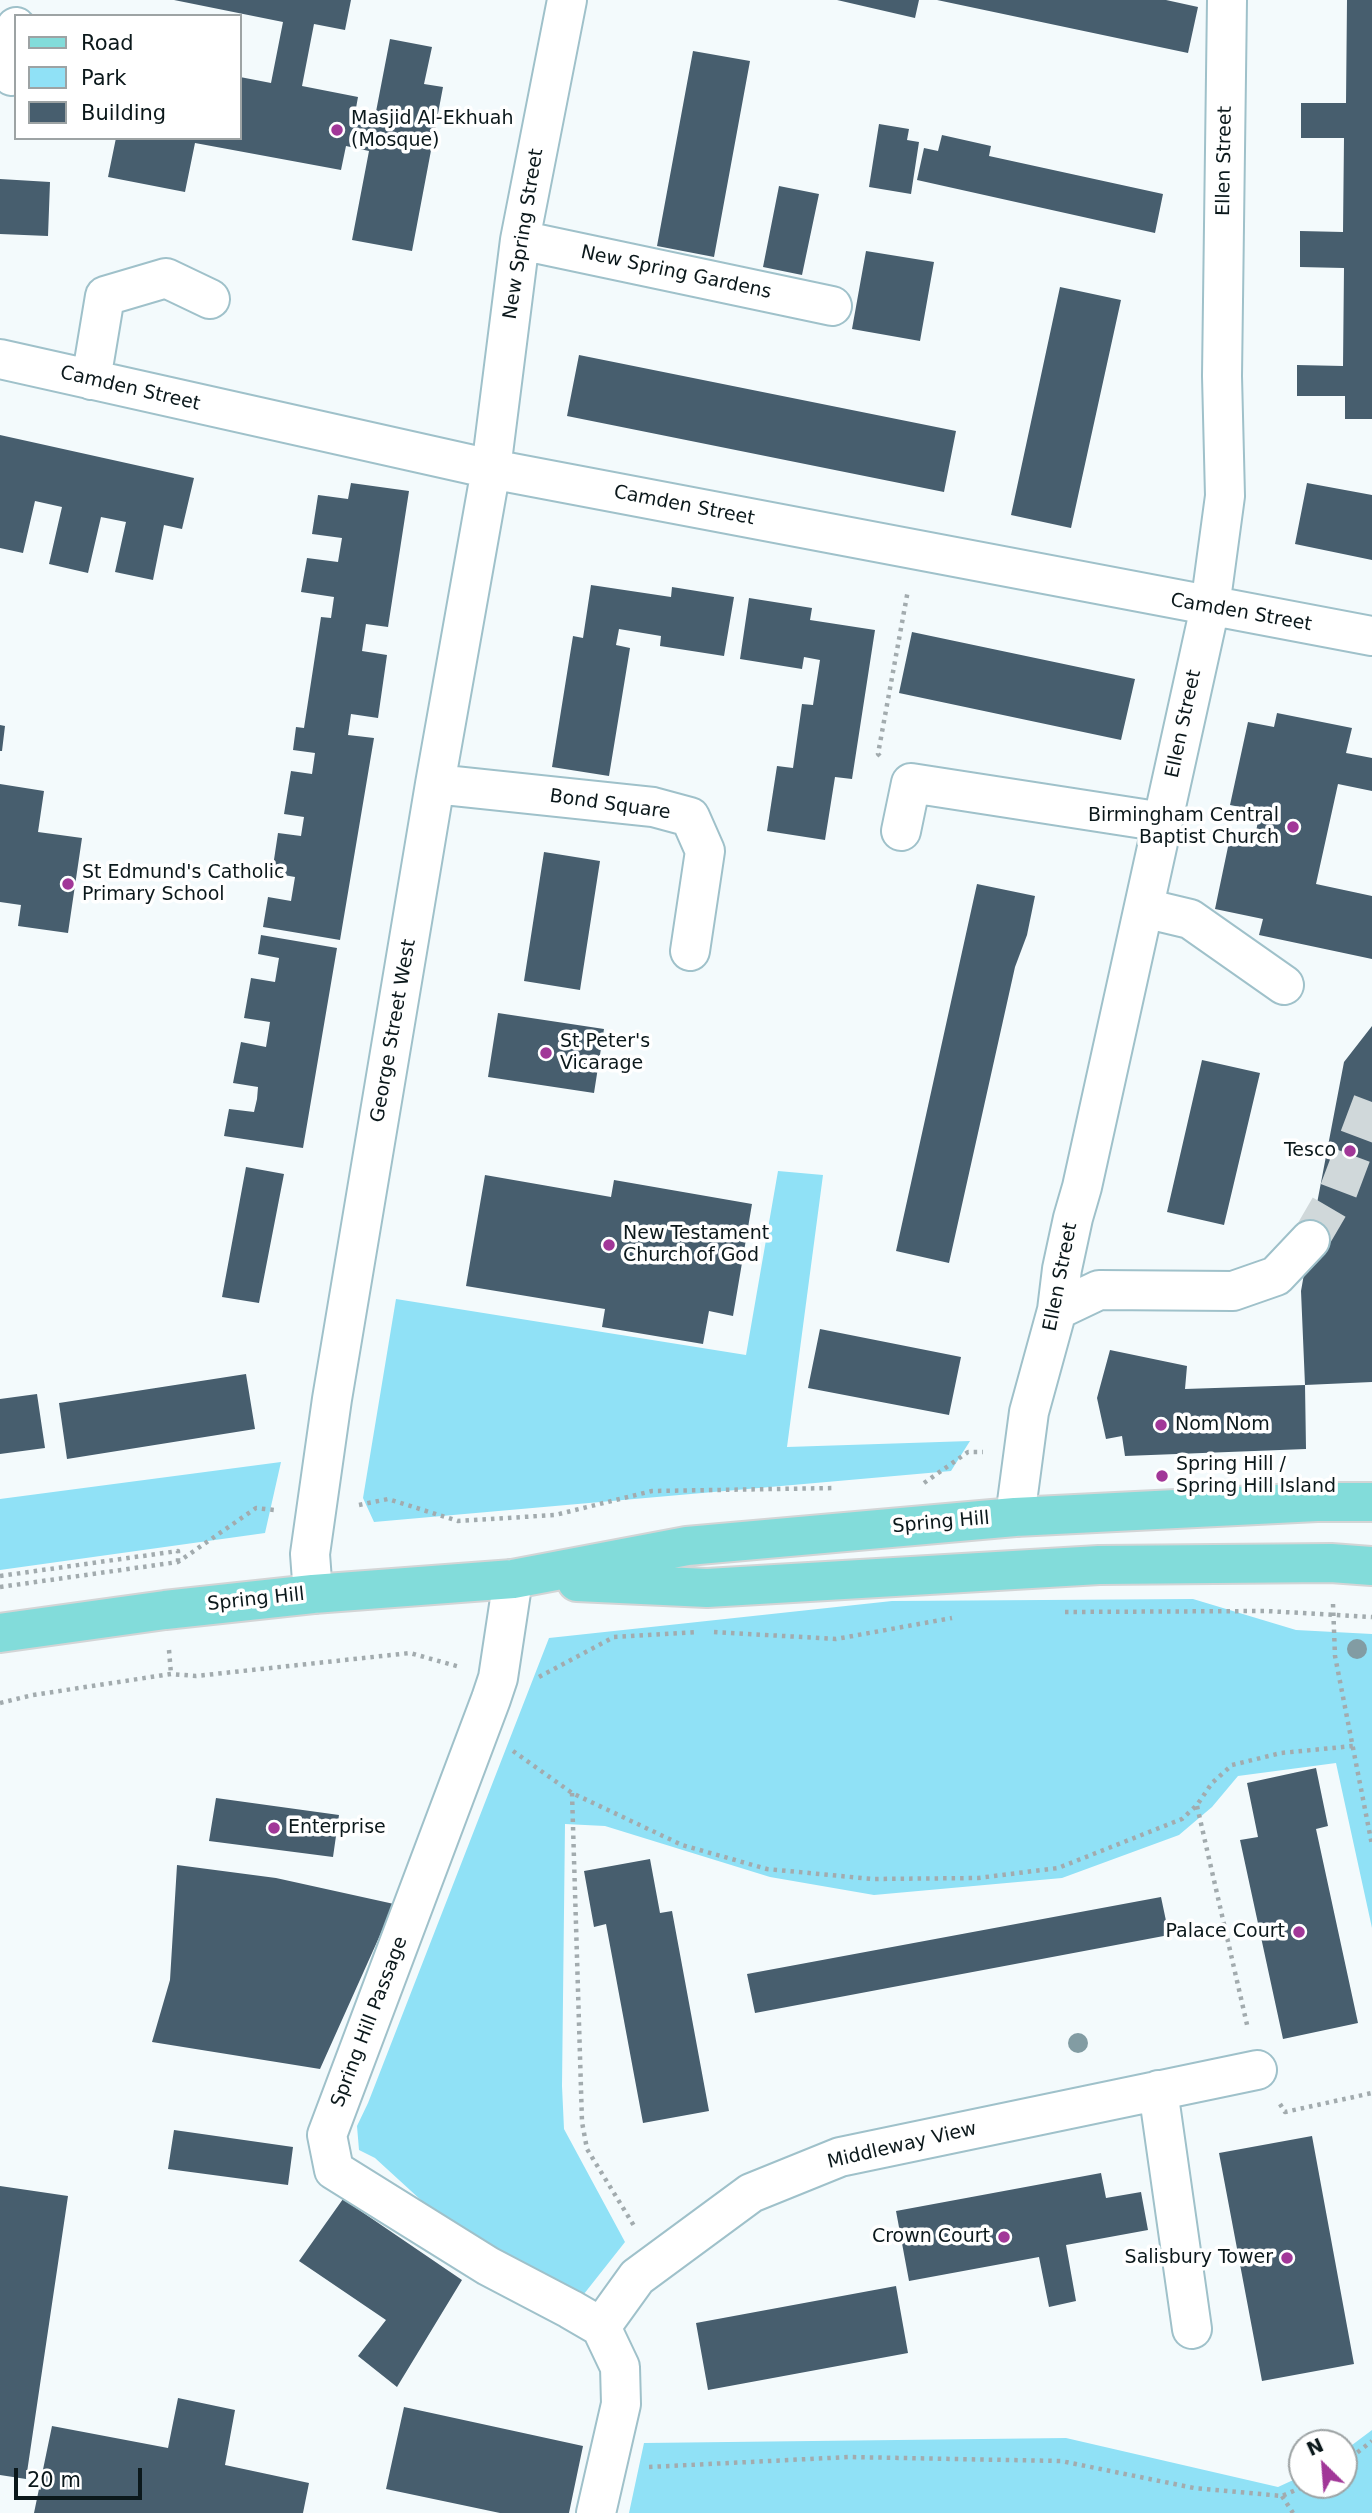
<!DOCTYPE html>
<style>
body{margin:0}
#map{position:relative;width:1372px;height:2513px;overflow:hidden;background:#f3fafc;font-family:"DejaVu Sans",sans-serif}
canvas{display:block}
.legend{position:absolute;left:14px;top:14px;width:228px;height:126px;box-sizing:border-box;background:#fff;border:2px solid #9da3a4;margin:0;padding:9px 12px;list-style:none;font-size:21px;color:#0b181b}
.legend li{display:flex;align-items:center;gap:14px;height:35px}
.legend b{width:35px;border:2px solid #9da3a4}
.north{position:absolute;left:1288px;top:2429px;width:70px;height:70px;box-sizing:border-box;background:#fff;border:2px solid #9da3a4;border-radius:50%;rotate:335deg;font-size:19px;font-weight:700;line-height:28px;text-align:center;color:#0b181b}
.north::after{content:'';display:block;margin:auto;width:24px;height:32px;background:#a13798;clip-path:polygon(50% 0,100% 100%,50% 72%,0 100%)}
.scale{position:absolute;left:14px;top:2468px;width:128px;height:32px;box-sizing:border-box;border:4px solid #0b181b;border-top:0;padding-left:9px;font-size:21px;line-height:24px;white-space:nowrap;color:#0b181b;-webkit-text-stroke:5px #fff;paint-order:stroke}
</style>
<div id="map">
<canvas width="1372" height="2513"></canvas>
<ul class="legend">
<li><b style="height:9px;background:#82dcda"></b>Road</li>
<li><b style="height:19px;background:#90e1f6"></b>Park</li>
<li><b style="height:19px;background:#475e6e"></b>Building</li>
</ul>
<div class="north">N</div>
<div class="scale">20 m</div>
</div>
<script>
const c = document.querySelector('canvas').getContext('2d');
c.lineJoin = 'round';
function fill(path, color) { c.fillStyle = color; c.fill(path, 'evenodd'); }
const toPath = rows => new Path2D(rows.map(r => 'M' + r).join(''));
function trace(path, color, width, dash) { c.strokeStyle = color; c.lineWidth = width; c.lineCap = dash ? 'butt' : 'round'; c.setLineDash(dash || []); c.stroke(path); }
function drawText(font, color, halo, rows, align = 'center') {
  c.font = font + ' "DejaVu Sans",sans-serif'; c.lineWidth = 7; c.setLineDash([]); c.textBaseline = 'middle'; c.strokeStyle = halo; c.fillStyle = color; for (const [text, x, y, turn = 0] of rows) {
    c.save(); c.translate(x, y); c.rotate((+turn || 0) * Math.PI / 180); c.textAlign = isNaN(turn) ? turn : align; if (halo) c.strokeText(text, 0, 0); c.fillText(text, 0, 0); c.restore();
  }
}
fill(toPath([
 [778,1171,823,1175,787,1447,970,1441,951,1471,374,1522,363,1498,396,1299,746,1355],
 [281,1462,265,1533,0,1570,0,1499],
 [1193,1599,1296,1630,1372,1634,1372,1928,1336,1763,1238,1776,1212,1807,1179,1835,1062,1878,874,1895,770,1877,605,1826,565,1824,562,2086,564,2129,625,2242,580,2299,458,2234,375,2158,359,2150,357,2126,368,2103,549,1638,892,1601],
 [1372,2430,1372,2513,629,2513,644,2443,1066,2438,1278,2487,1302,2476,1302,2485,1344,2485,1344,2451]
]), '#90e1f6');
fill(toPath([
 [174,0,351,0,345,30,314,24,302,86,358,97,354,119,374,122,390,39,432,47,424,84,443,87,412,251,352,240,369,151,346,146,341,170,195,143,185,192,108,177,116,138,240,138,240,77,271,83,283,22],
 [837,0,919,0,915,18],
 [937,0,1166,0,1198,7,1188,53],
 [1347,0,1372,0,1372,419,1345,419,1345,396,1297,396,1297,365,1343,366,1344,268,1300,267,1300,231,1343,232,1344,138,1301,138,1301,103,1346,103],
 [693,51,750,61,714,257,657,246],
 [879,124,909,129,907,140,919,142,911,194,869,187],
 [942,135,991,146,989,156,1163,194,1155,233,917,180,924,148,938,151],
 [0,179,50,182,48,236,0,234],
 [779,186,819,194,802,275,763,267],
 [866,251,934,262,920,341,852,329],
 [1060,287,1121,300,1071,528,1011,515],
 [579,355,956,431,944,492,567,416],
 [0,435,194,478,182,529,164,525,153,580,115,572,126,522,101,517,88,573,49,564,62,507,35,501,23,553,0,548],
 [351,483,409,491,388,627,366,624,362,651,387,655,378,718,351,714,348,735,374,738,340,940,263,927,268,897,291,901,295,877,272,873,278,833,301,836,304,817,284,814,291,771,312,774,315,753,293,750,296,727,304,728,321,617,331,618,334,597,301,592,307,558,338,562,342,538,312,534,318,495,348,499],
 [1307,483,1372,495,1372,560,1295,544],
 [591,585,671,597,672,587,734,597,724,656,660,646,661,636,619,629,616,645,630,648,609,776,552,767,573,636,583,638],
 [749,598,812,608,810,620,875,630,852,779,835,777,825,840,767,831,777,766,793,768,802,704,813,705,820,660,804,657,802,669,740,659],
 [912,632,1135,679,1121,740,899,693],
 [1277,713,1352,728,1346,753,1372,758,1372,791,1338,784,1316,884,1372,896,1372,959,1259,935,1263,919,1215,909,1229,842,1253,847,1260,811,1230,805,1248,722,1274,727],
 [0,725,5,726,2,751,0,751],
 [0,784,44,791,38,832,82,838,68,933,18,926,21,905,0,902],
 [544,852,600,861,580,990,524,981],
 [977,884,1035,896,1027,935,1015,967,949,1263,896,1251],
 [261,935,337,948,303,1148,224,1136,229,1109,254,1112,257,1099,258,1087,233,1083,241,1042,266,1047,270,1022,244,1018,251,978,275,982,279,958,258,954],
 [498,1013,604,1029,594,1093,488,1077],
 [1372,1026,1372,1382,1305,1385,1301,1291,1310,1240,1344,1062],
 [1202,1060,1260,1073,1224,1225,1167,1212],
 [246,1167,284,1174,259,1303,222,1297],
 [485,1175,611,1197,614,1180,752,1204,733,1316,709,1311,703,1344,602,1327,605,1309,466,1286],
 [820,1329,961,1357,949,1415,808,1388],
 [1110,1350,1187,1366,1185,1389,1305,1385,1306,1449,1125,1456,1122,1436,1106,1439,1097,1398],
 [246,1374,255,1429,67,1459,59,1403],
 [37,1394,45,1448,0,1454,0,1399],
 [1316,1768,1328,1826,1316,1829,1358,2023,1283,2039,1240,1840,1258,1837,1247,1783],
 [216,1798,339,1815,333,1857,209,1841],
 [650,1859,660,1913,672,1911,709,2111,643,2123,606,1924,594,1927,584,1871],
 [177,1865,276,1878,394,1904,320,2069,152,2042,170,1980],
 [1161,1897,1169,1935,755,2013,747,1974],
 [174,2130,293,2147,288,2185,168,2169],
 [1312,2136,1354,2364,1262,2381,1219,2153],
 [1101,2173,1106,2198,1141,2192,1148,2230,1066,2245,1076,2301,1049,2307,1039,2257,909,2281,896,2211],
 [0,2186,68,2196,26,2479,0,2475],
 [343,2199,462,2280,397,2387,358,2356,386,2320,299,2261],
 [896,2286,908,2353,708,2390,696,2323],
 [178,2398,235,2410,225,2465,309,2483,303,2513,34,2513,52,2426,168,2448],
 [404,2407,583,2446,569,2513,500,2513,386,2489]
]), '#475e6e');
trace(toPath([
 [1310,1240,1338,1192,1372,1102]
]), '#d0d8da', 38, [38, 19]);
const minor = toPath([
 [12,76,16,27],
 [520,240,832,306],
 [0,359,491,469,1372,636],
 [91,380,105,296,166,278,210,299],
 [435,784,653,807,690,817,705,851,690,951],
 [901,831,911,783,1163,822],
 [1144,908,1190,919,1284,985],
 [1057,1310,1099,1290,1233,1291,1276,1276,1310,1240],
 [1015,1517,1029,1412,1057,1310,1062,1269,1073,1218,1082,1187,1210,607,1225,496,1222,376,1227,0],
 [513,1579,498,1678,491,1699,327,2135,334,2170,488,2266,570,2309,601,2327],
 [313,1594,310,1554,332,1399,435,784,491,469,520,240,567,0],
 [1158,2090,1192,2329],
 [601,2327,637,2277,751,2193,840,2157,1257,2070],
 [596,2513,621,2404,620,2367,601,2327]
]);
const major = toPath([
 [577,1582,707,1588,1099,1565,1331,1563,1372,1566],
 [0,1633,165,1610,313,1594,513,1579,687,1546,1015,1517,1317,1502,1372,1502]
]);
trace(minor, '#9fc1ca', 42);
trace(major, '#d3d5d6', 42);
trace(toPath([
 [880,756,878,754,908,590],
 [924,1483,968,1452,983,1452],
 [359,1505,388,1499,458,1521,555,1515,652,1491,836,1488],
 [0,1576,178,1551,178,1563],
 [0,1587,178,1562,256,1508,274,1510],
 [1333,1604,1335,1656,1372,1845],
 [1065,1612,1266,1611,1372,1617],
 [714,1632,836,1639,952,1618],
 [169,1650,171,1674],
 [539,1677,614,1637,698,1632],
 [0,1703,33,1695,171,1674,196,1676,410,1653,460,1667],
 [513,1751,572,1793,682,1845,767,1869,872,1879,978,1878,1058,1868,1182,1819,1197,1805,1212,1783,1232,1765,1281,1753,1353,1746],
 [572,1793,582,2122,587,2149,636,2229],
 [1197,1806,1248,2029],
 [1280,2104,1285,2112,1372,2093],
 [1344,2463,1372,2441],
 [649,2467,849,2457,1061,2461,1194,2488,1282,2496,1307,2485],
 [1282,2496,1293,2513]
]), '#a2abae', 4.5, [3.5, 5]);
trace(minor, '#fff', 38);
trace(major, '#82dcda', 38);
c.fillStyle = '#829ca3';
for (const [x, y] of [
 [1357,1649],
 [1078,2043]
]) { c.beginPath(); c.arc(x, y, 10, 0, 2 * Math.PI); c.fill(); }
for (const [x, y, r, color] of [
 [337,130,7,"#a13798"],
 [1293,827,7,"#a13798"],
 [68,884,7,"#a13798"],
 [546,1053,7,"#a13798"],
 [1350,1151,7,"#a13798"],
 [609,1245,7,"#a13798"],
 [1161,1425,7,"#a13798"],
 [1162,1476,7,"#a13798"],
 [274,1828,7,"#a13798"],
 [1299,1932,7,"#a13798"],
 [1004,2237,7,"#a13798"],
 [1287,2258,7,"#a13798"]
]) { const dot = new Path2D(); dot.arc(x, y, r, 0, 2 * Math.PI); c.fillStyle = color; c.fill(dot); trace(dot, '#fff', 2.5); }
drawText('19px', '#0b181b', '#fff', [
 ["Masjid Al-Ekhuah",351,119],
 ["(Mosque)",351,141],
 ["Birmingham Central",1279,816,"right"],
 ["Baptist Church",1279,838,"right"],
 ["St Edmund's Catholic",82,873],
 ["Primary School",82,895],
 ["St Peter's",560,1042],
 ["Vicarage",560,1064],
 ["Tesco",1336,1151,"right"],
 ["New Testament",623,1234],
 ["Church of God",623,1256],
 ["Nom Nom",1175,1425],
 ["Spring Hill /",1176,1465],
 ["Spring Hill Island",1176,1487],
 ["Enterprise",288,1828],
 ["Palace Court",1285,1932,"right"],
 ["Crown Court",990,2237,"right"],
 ["Salisbury Tower",1273,2258,"right"]
], 'left');
drawText('19px', '#0b181b', '#fff', [
 ["Ellen Street",1225,161,-89],
 ["New Spring Street",524,234,-81],
 ["New Spring Gardens",676,273,12],
 ["Camden Street",130,389,13],
 ["Camden Street",684,506,11],
 ["Camden Street",1241,613,10],
 ["Ellen Street",1184,724,-78],
 ["Bond Square",610,805,8],
 ["George Street West",394,1031,-80],
 ["Ellen Street",1061,1277,-79],
 ["Spring Hill",941,1523,-5],
 ["Spring Hill",256,1600,-6],
 ["Spring Hill Passage",370,2022,-69],
 ["Middleway View",902,2146,-13]
]);
</script>
